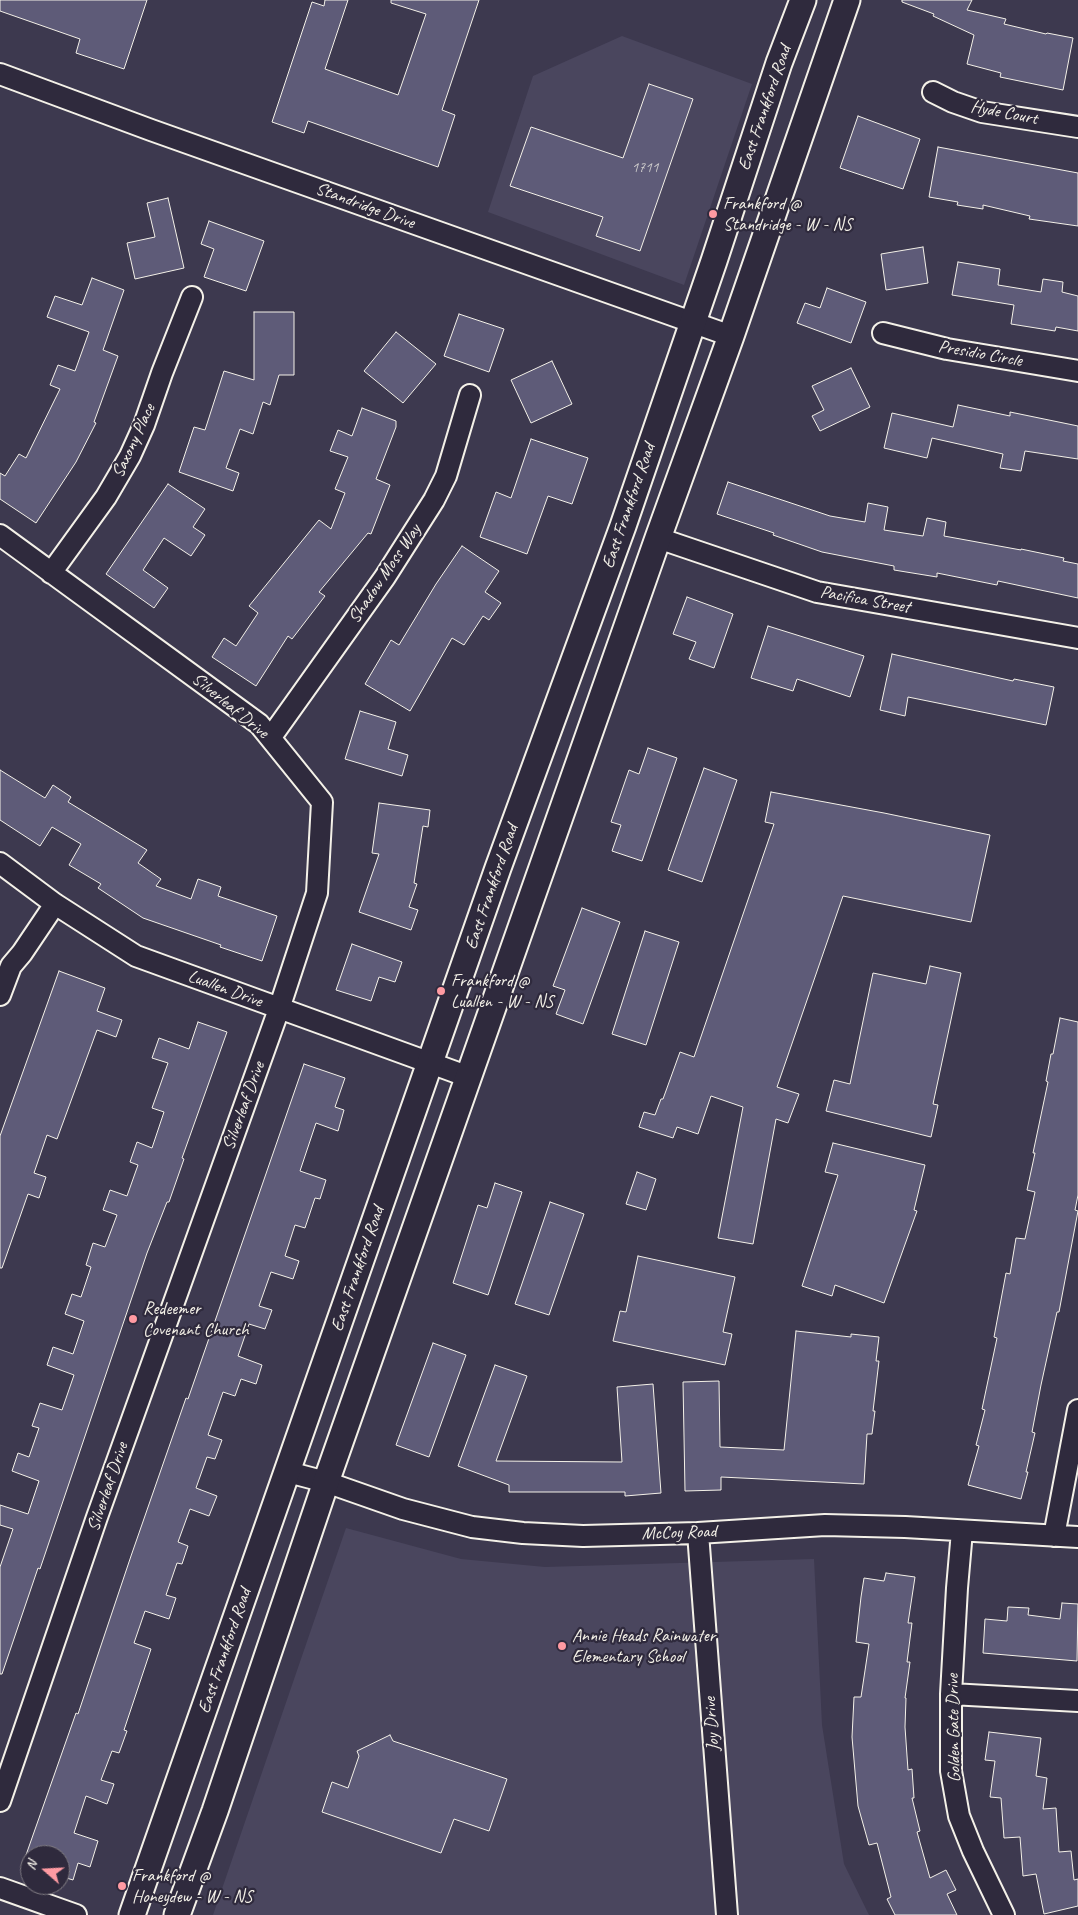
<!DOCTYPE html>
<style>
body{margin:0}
#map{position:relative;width:1078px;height:1915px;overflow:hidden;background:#3d394f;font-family:Caveat,sans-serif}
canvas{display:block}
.north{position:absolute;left:20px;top:1845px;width:50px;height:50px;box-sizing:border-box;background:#2f2a3d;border:1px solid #7e7a81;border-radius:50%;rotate:289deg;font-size:14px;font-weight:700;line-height:20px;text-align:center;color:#f4f1e8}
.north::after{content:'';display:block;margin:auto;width:18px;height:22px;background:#ff9aa2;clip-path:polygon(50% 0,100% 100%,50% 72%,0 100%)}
</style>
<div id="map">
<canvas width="1078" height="1915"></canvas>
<div class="north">N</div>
</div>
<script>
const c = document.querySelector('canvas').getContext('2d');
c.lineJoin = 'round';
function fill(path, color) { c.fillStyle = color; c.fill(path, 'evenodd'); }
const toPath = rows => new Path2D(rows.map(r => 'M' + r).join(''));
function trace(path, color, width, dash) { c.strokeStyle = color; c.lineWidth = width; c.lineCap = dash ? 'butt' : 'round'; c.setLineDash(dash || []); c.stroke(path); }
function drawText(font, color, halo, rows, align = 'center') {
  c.font = font + ' Caveat,sans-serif'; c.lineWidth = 4.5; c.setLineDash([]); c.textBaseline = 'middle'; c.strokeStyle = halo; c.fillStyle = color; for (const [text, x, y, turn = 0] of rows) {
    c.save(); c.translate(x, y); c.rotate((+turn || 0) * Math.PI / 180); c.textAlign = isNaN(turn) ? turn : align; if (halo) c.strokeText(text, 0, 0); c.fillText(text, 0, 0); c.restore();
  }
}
fill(toPath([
 [622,36,752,84,684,285,488,212,533,76],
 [346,1528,461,1559,545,1567,814,1559,822,1725,844,1864,869,1915,213,1915]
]), '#4a465e');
const building = toPath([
 [0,0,147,0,124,69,76,53,80,39,0,11,0,0],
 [325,0,348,0,325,69,398,95,426,14,391,3,391,0,479,0,442,110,455,115,438,167,308,121,304,133,272,122,312,2,324,6,325,0],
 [902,0,972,0,967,10,1006,19,1004,24,1046,34,1047,33,1073,38,1063,90,1000,77,1001,73,967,64,974,35,933,16,934,14,902,2,902,0],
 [649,84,693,99,640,251,596,236,603,217,510,186,531,127,623,158,649,84],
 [858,116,920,139,903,189,840,168,858,116],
 [938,147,1078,173,1078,226,1029,219,1030,216,983,205,983,209,957,205,958,202,929,197,938,147],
 [168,198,184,268,135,279,127,243,155,237,147,203,168,198],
 [209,221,264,241,246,291,204,277,214,249,201,244,209,221],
 [923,247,928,283,886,290,881,254,923,247],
 [958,262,1000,269,998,285,1041,292,1043,279,1063,282,1062,292,1078,296,1078,331,1056,327,1055,331,1011,324,1014,305,952,295,958,262],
 [92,278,124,290,103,350,118,356,94,422,96,423,76,462,36,523,0,499,0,473,5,476,19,454,26,458,60,389,50,385,58,365,75,371,89,332,47,317,55,296,82,305,92,278],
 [827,288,866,302,851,343,797,323,805,303,820,308,827,288],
 [254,312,294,312,294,375,279,375,270,405,263,402,253,434,240,429,226,468,239,473,233,491,179,472,194,427,205,430,224,371,254,380,254,312],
 [459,314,504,329,489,372,444,356,459,314],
 [396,332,436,364,403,403,364,371,396,332],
 [552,361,572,404,531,423,511,380,552,361],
 [851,368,870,407,820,431,812,416,824,410,812,386,851,368],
 [958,405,1010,416,1010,412,1078,426,1078,459,1025,451,1021,471,1000,468,1003,454,932,438,927,458,884,448,892,413,953,427,958,405],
 [362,408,396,421,396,427,376,479,390,485,371,534,368,533,319,592,325,596,292,639,288,636,256,686,212,657,224,638,236,646,258,613,249,606,319,520,331,529,345,493,335,489,348,457,330,451,338,430,352,436,362,408],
 [531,439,588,458,572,504,548,496,527,554,480,537,496,492,511,498,531,439],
 [728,482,830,516,865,522,868,503,888,507,884,530,923,536,927,518,946,522,944,536,1021,550,1021,549,1064,558,1063,561,1078,564,1078,598,998,581,997,585,937,573,937,577,894,570,894,566,822,552,773,535,774,533,717,514,728,482],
 [168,484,205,509,193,527,205,535,191,556,164,538,143,570,168,588,154,608,106,574,168,484],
 [462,546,499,571,485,592,501,603,489,620,483,616,464,645,452,638,410,711,365,684,391,640,399,645,436,584,462,546],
 [687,597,733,614,714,668,689,659,696,642,673,634,687,597],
 [768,626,864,656,850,697,797,679,793,691,751,678,768,626],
 [892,654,1013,681,1014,679,1054,687,1046,725,908,697,905,716,880,710,892,654],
 [360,711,396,722,388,749,408,755,402,776,345,759,360,711],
 [648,748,677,758,642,861,612,851,621,825,611,822,629,770,639,774,648,748],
 [704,768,737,780,702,882,668,870,704,768],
 [0,770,45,798,53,785,71,797,68,802,147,850,138,863,161,879,156,886,191,899,198,879,221,887,218,896,277,916,262,961,220,947,221,945,143,918,98,888,101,884,69,865,81,844,52,827,40,846,0,820,0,770],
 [771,792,884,813,990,835,971,922,843,896,777,1087,799,1094,788,1123,776,1119,753,1244,718,1238,743,1107,711,1096,698,1134,677,1127,673,1138,639,1127,644,1112,655,1115,661,1099,663,1099,680,1052,694,1057,774,824,765,822,771,792],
 [379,803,430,810,428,827,423,826,414,883,417,884,409,907,418,910,411,930,359,912,379,854,372,853,379,803],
 [582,908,620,922,583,1024,556,1014,565,990,553,986,582,908],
 [645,931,679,942,646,1045,612,1034,645,931],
 [352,944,402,962,395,982,379,977,371,1001,336,990,352,944],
 [930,966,961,973,933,1104,938,1105,931,1137,826,1111,834,1080,850,1084,873,973,926,984,930,966],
 [59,971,105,988,97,1011,122,1020,116,1037,97,1030,57,1139,47,1135,34,1173,46,1177,39,1198,28,1194,2,1268,0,1268,0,1136,59,971],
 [1060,1018,1078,1022,1078,1195,1075,1210,1078,1211,1059,1312,1057,1312,1041,1385,1032,1432,1035,1433,1026,1472,1028,1472,1021,1499,968,1485,979,1446,976,1445,985,1410,982,1409,997,1338,994,1337,1006,1273,1010,1274,1016,1238,1025,1239,1035,1192,1027,1190,1035,1153,1033,1153,1048,1082,1046,1081,1051,1054,1053,1054,1060,1018],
 [198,1022,227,1032,182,1158,184,1159,169,1202,167,1202,147,1253,40,1569,38,1568,2,1674,0,1674,0,1567,13,1529,0,1525,0,1505,28,1514,39,1481,12,1471,18,1453,29,1457,39,1428,32,1426,40,1403,62,1410,74,1375,47,1365,53,1347,73,1354,84,1321,65,1314,72,1294,81,1297,91,1267,86,1265,93,1243,105,1247,117,1215,103,1210,110,1190,127,1196,138,1165,130,1162,137,1142,152,1148,164,1112,152,1108,168,1063,152,1058,159,1038,189,1049,198,1022],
 [304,1064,345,1078,335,1107,344,1110,338,1131,316,1123,300,1171,326,1180,320,1199,315,1198,305,1228,295,1225,285,1256,299,1261,293,1279,271,1272,259,1306,272,1310,265,1329,249,1324,238,1356,262,1365,256,1384,241,1379,235,1396,223,1392,208,1435,222,1440,215,1459,207,1457,196,1488,217,1496,209,1516,190,1509,178,1542,188,1546,182,1564,177,1563,166,1595,176,1598,169,1619,145,1611,134,1643,151,1649,124,1730,127,1731,119,1753,112,1751,101,1780,114,1784,107,1804,86,1796,74,1833,98,1841,90,1867,78,1863,73,1880,60,1876,60,1855,26,1855,76,1713,78,1714,131,1556,186,1398,188,1399,304,1064],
 [833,1143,925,1165,914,1210,917,1211,884,1303,835,1285,832,1296,802,1286,838,1175,825,1172,833,1143],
 [637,1172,656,1179,646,1210,626,1204,637,1172],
 [495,1183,522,1192,488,1295,453,1283,478,1205,487,1208,495,1183],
 [550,1202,584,1214,549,1315,515,1304,550,1202],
 [638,1256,735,1277,723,1332,732,1334,725,1365,613,1341,620,1311,626,1312,638,1256],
 [796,1331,851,1337,851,1334,879,1337,876,1361,879,1361,873,1411,875,1411,872,1434,867,1434,864,1484,721,1477,721,1490,685,1491,683,1382,719,1381,720,1447,784,1450,796,1331],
 [433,1343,466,1355,429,1457,396,1445,433,1343],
 [495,1365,527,1376,496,1461,622,1462,617,1387,653,1384,661,1493,625,1496,625,1492,509,1492,509,1485,458,1466,495,1365],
 [886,1573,915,1577,908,1623,912,1623,907,1662,910,1662,905,1698,906,1698,905,1727,908,1770,912,1769,914,1798,912,1798,920,1831,917,1832,930,1878,946,1870,956,1890,947,1894,957,1915,895,1915,887,1899,891,1897,877,1843,869,1845,858,1806,852,1737,854,1697,861,1697,869,1644,856,1642,861,1597,864,1578,884,1581,886,1573],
 [1062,1603,1078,1604,1077,1661,983,1653,985,1619,1007,1621,1008,1607,1029,1608,1028,1615,1060,1619,1062,1603],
 [989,1732,1041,1738,1036,1776,1047,1778,1043,1809,1056,1808,1059,1852,1071,1851,1074,1880,1078,1879,1078,1906,1044,1914,1036,1874,1023,1876,1020,1837,1004,1838,1001,1798,990,1797,995,1761,985,1760,989,1732],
 [390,1735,393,1741,507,1779,489,1831,454,1819,441,1853,322,1812,332,1782,348,1788,359,1756,357,1751,390,1735]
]);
fill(building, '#5e5b78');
trace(building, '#f4f1e8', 1);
const minor = toPath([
 [0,74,151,130,731,336],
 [933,92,953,102,982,112,1078,127],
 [883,333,947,349,1078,371],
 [0,535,259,724,322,802,317,893,279,1009,97,1517,0,1801],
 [658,538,817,592,1078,638],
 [51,573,106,497,130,456,144,425,162,373,192,297],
 [271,737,385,577,434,500,446,476,470,395],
 [0,863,55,904,136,956,469,1077],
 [0,995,11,966,22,953,55,904],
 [288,1472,326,1482,403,1509,472,1527,523,1533,583,1536,698,1533,825,1525,905,1527,1078,1537],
 [962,1531,957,1588,951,1694,951,1771,959,1816,973,1851,1004,1915],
 [698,1533,727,1915],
 [1054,1536,1078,1410],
 [951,1694,1078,1701],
 [0,1888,76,1915]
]);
const major = toPath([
 [132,1915,498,868,623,526,714,261,779,63,803,0],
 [177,1915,215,1811,326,1482,658,538,731,336,847,0]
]);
trace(minor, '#f4f1e8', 24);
trace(major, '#f4f1e8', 29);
trace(minor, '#2f2a3d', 20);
trace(major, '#2f2a3d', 25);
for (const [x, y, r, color] of [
 [713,214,5,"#ff9aa2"],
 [441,991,5,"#ff9aa2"],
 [133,1319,5,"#ff9aa2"],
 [562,1646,5,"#ff9aa2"],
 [122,1886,5,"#ff9aa2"]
]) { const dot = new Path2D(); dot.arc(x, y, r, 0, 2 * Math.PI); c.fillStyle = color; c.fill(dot); trace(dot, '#2f2a3d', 2); }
drawText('15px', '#cecccc', null, [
 ["1711",645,168]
]);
drawText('18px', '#f4f1e8', '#2f2a3d', [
 ["East Frankford Road",765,108,-71],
 ["Hyde Court",1004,113,11],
 ["Standridge Drive",365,206,20],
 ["Presidio Circle",980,354,10],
 ["Saxony Place",134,441,-65],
 ["East Frankford Road",629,506,-71],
 ["Shadow Moss Way",385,574,-56],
 ["Pacifica Street",865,600,10],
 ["Silverleaf Drive",230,706,39],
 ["East Frankford Road",492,887,-71],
 ["Luallen Drive",225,989,20],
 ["Silverleaf Drive",244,1106,-70],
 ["East Frankford Road",358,1269,-71],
 ["Silverleaf Drive",108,1487,-71],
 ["McCoy Road",679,1533,-2],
 ["East Frankford Road",225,1651,-71],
 ["Joy Drive",712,1724,-94],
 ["Golden Gate Drive",954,1728,-91]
]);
drawText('18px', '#f4f1e8', '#2f2a3d', [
 ["Frankford @",723,204],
 ["Standridge - W - NS",723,225],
 ["Frankford @",451,981],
 ["Luallen - W - NS",451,1002],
 ["Redeemer",143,1309],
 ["Covenant Church",143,1330],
 ["Annie Heads Rainwater",572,1636],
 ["Elementary School",572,1657],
 ["Frankford @",132,1876],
 ["Honeydew - W - NS",132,1897]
], 'left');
</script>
